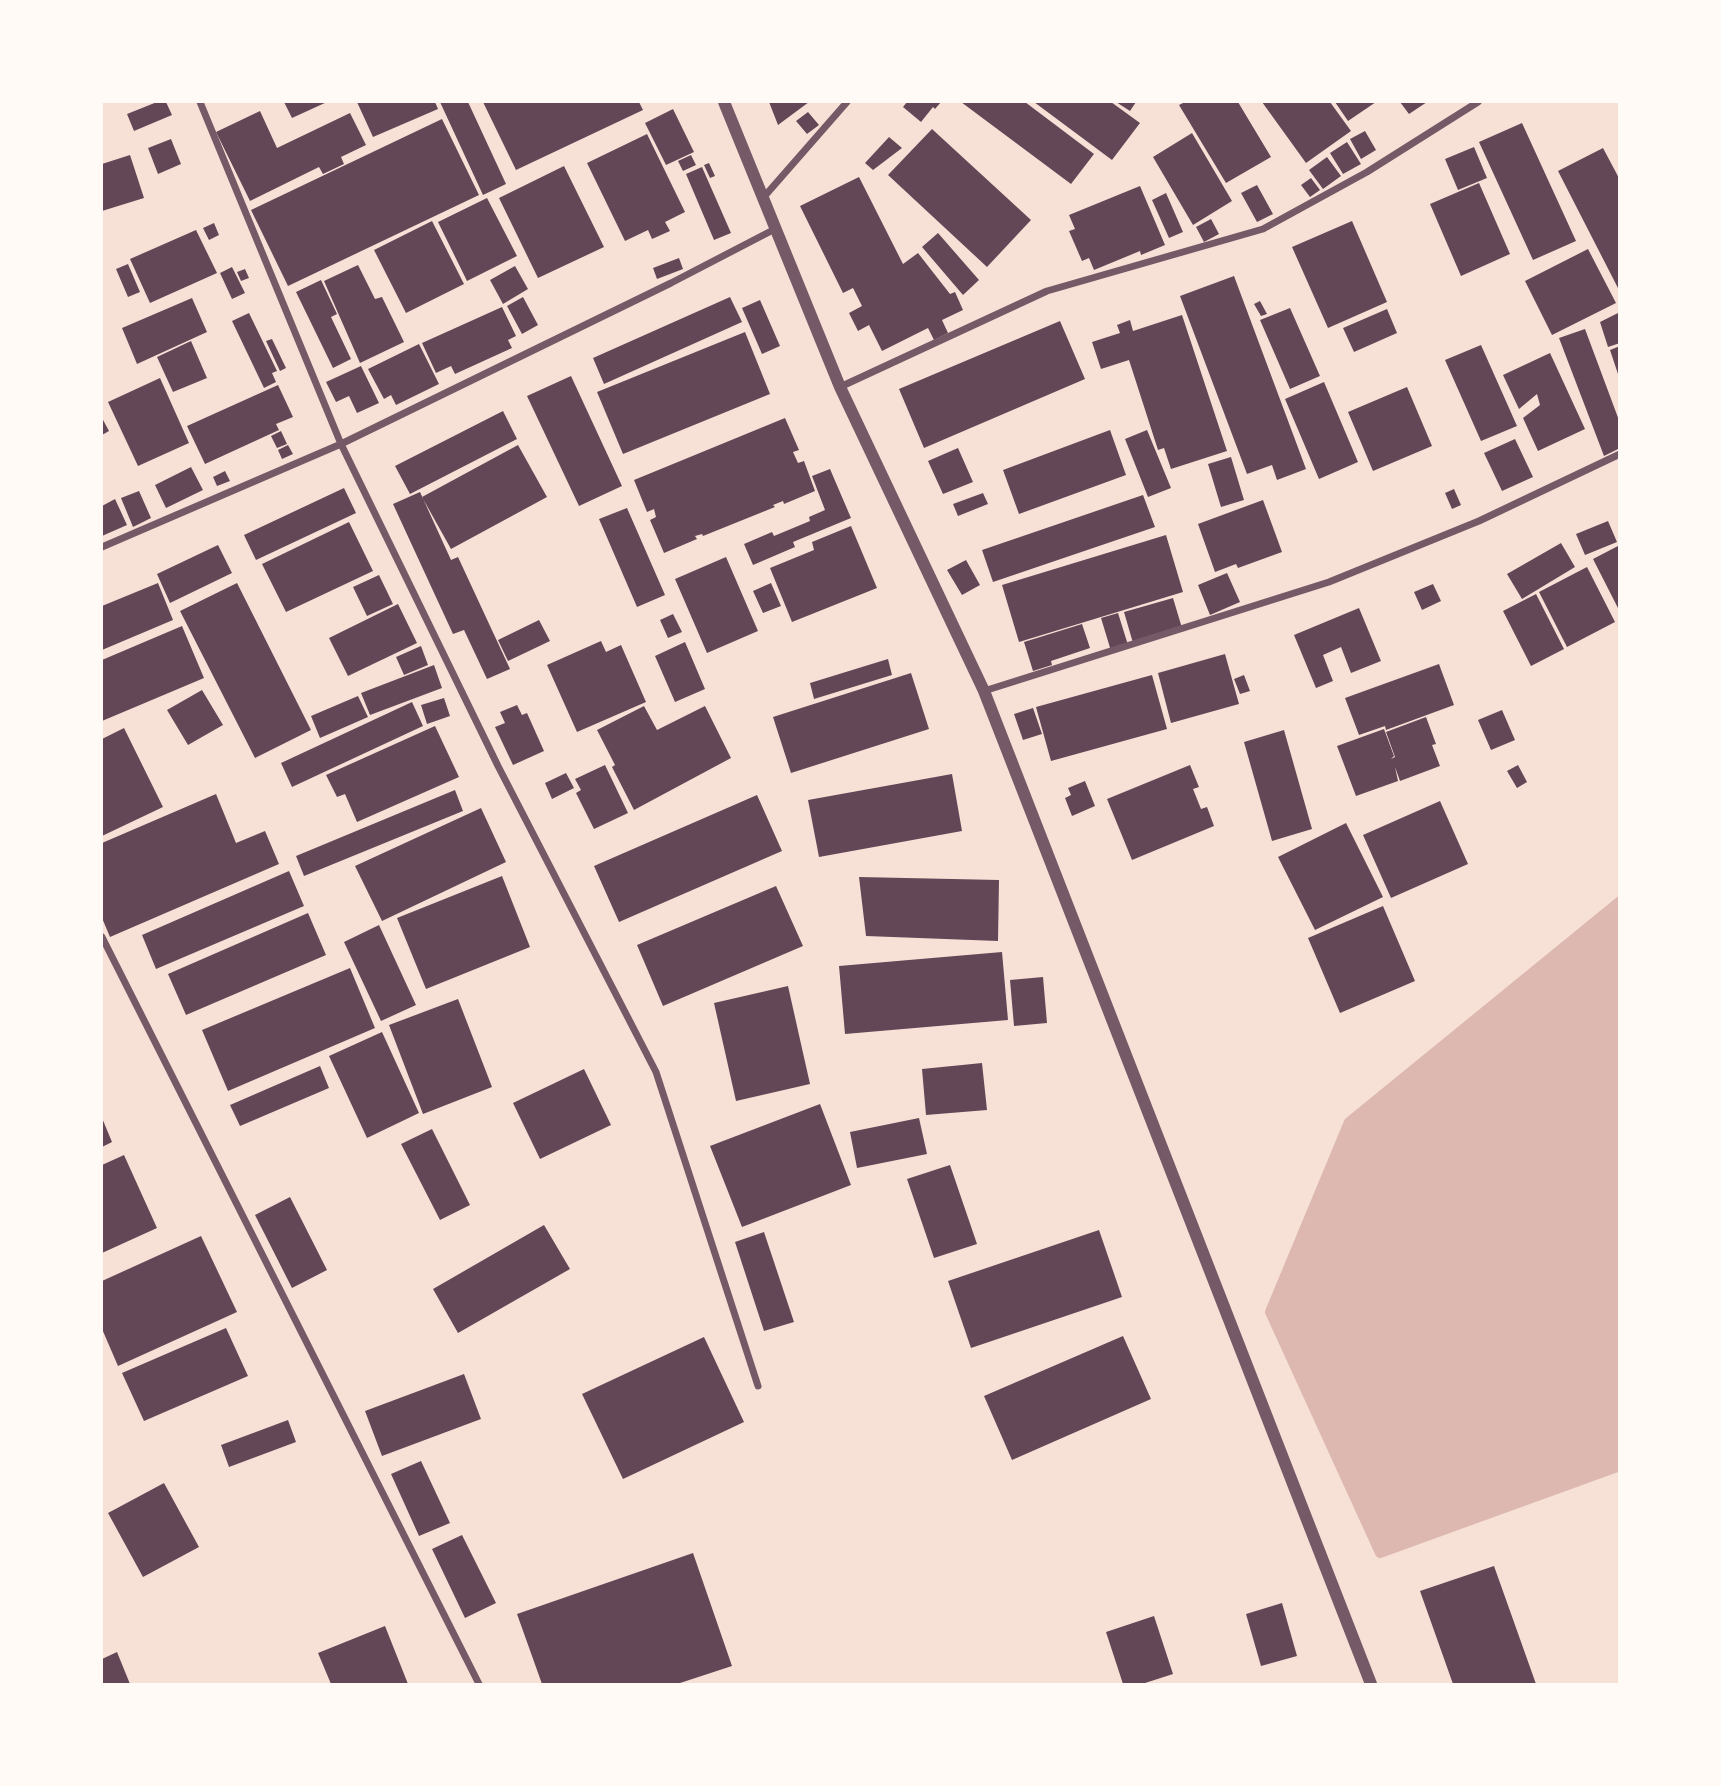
<!DOCTYPE html>
<style>
body{margin:0}
#map{position:relative;width:1721px;height:1786px;overflow:hidden;background:#f7e1d7;font-family:Montserrat,sans-serif}
canvas{display:block}
.frame{position:absolute;inset:0;border:103px solid #fffaf5;pointer-events:none}
</style>
<div id="map">
<canvas width="1721" height="1786"></canvas>
<div class="frame"></div>
</div>
<script>
const c = document.querySelector('canvas').getContext('2d');
c.lineJoin = 'round';
function fill(path, color) { c.fillStyle = color; c.fill(path, 'evenodd'); }
const toPath = rows => new Path2D(rows.map(r => 'M' + r).join(''));
function trace(path, color, width, dash) { c.strokeStyle = color; c.lineWidth = width; c.lineCap = dash ? 'butt' : 'round'; c.setLineDash(dash || []); c.stroke(path); }
fill(toPath([
 [1619,901,1619,1466,1380,1553,1270,1312,1349,1122]
]), '#dcb8b0');
trace(toPath([
 [1620,901,1349,1122,1270,1312,1380,1553,1620,1466]
]), '#dcb8b0', 10);
fill(toPath([
 [157,102,166,102,172,115,134,131,127,114],
 [284,102,327,102,292,118],
 [357,102,435,102,438,109,373,137],
 [440,102,468,102,506,184,483,195],
 [483,102,639,102,643,110,516,170],
 [769,102,809,102,778,125],
 [907,102,941,102,935,109,933,107,921,122,903,107],
 [961,102,1025,102,1094,154,1071,184],
 [1034,102,1111,102,1140,123,1112,160],
 [1116,102,1136,102,1130,111],
 [1185,102,1238,102,1271,157,1226,183,1179,105],
 [1262,102,1330,102,1351,131,1306,163],
 [1335,102,1376,102,1348,121],
 [1400,102,1427,102,1409,114],
 [673,109,694,152,666,165,645,123],
 [260,111,277,148,350,113,366,145,341,157,344,164,323,174,319,167,250,201,216,132],
 [808,112,819,125,807,134,796,121],
 [442,119,479,195,288,286,251,210],
 [1522,123,1576,241,1533,260,1479,142],
 [932,129,1031,220,987,267,888,175],
 [1365,131,1376,150,1361,159,1350,139],
 [1192,133,1232,201,1193,225,1153,157],
 [647,134,685,212,665,222,670,231,652,239,648,230,625,241,587,163],
 [889,137,902,148,873,170,865,163],
 [171,139,181,164,158,174,148,148],
 [1347,142,1361,164,1343,174,1330,153],
 [1474,147,1487,178,1458,190,1445,159],
 [1603,148,1620,180,1620,292,1558,171],
 [130,155,144,198,102,211,102,164],
 [691,155,696,165,683,171,678,161],
 [1327,157,1341,176,1323,189,1309,170],
 [709,163,715,176,710,178,704,165],
 [564,166,604,247,538,278,499,198],
 [702,167,731,233,714,240,686,174],
 [859,177,903,264,918,253,950,294,955,292,963,310,942,320,948,333,934,340,928,328,882,351,869,325,858,331,849,313,862,306,853,288,843,293,800,206],
 [1311,178,1320,190,1310,197,1301,185],
 [1479,183,1510,254,1461,276,1430,204],
 [1257,185,1273,214,1257,222,1241,193],
 [1140,186,1165,245,1141,255,1140,251,1094,270,1089,258,1082,261,1069,231,1075,229,1069,215],
 [1166,193,1183,232,1169,238,1152,200],
 [487,198,517,256,467,281,438,222],
 [1211,219,1219,234,1204,242,1196,227],
 [432,221,464,284,406,313,374,250],
 [1352,221,1387,302,1328,328,1292,247],
 [214,223,219,235,209,240,203,228],
 [196,230,217,273,150,303,130,259],
 [938,233,979,280,963,295,922,247],
 [1588,249,1616,303,1552,335,1525,281],
 [679,258,683,269,657,279,653,268],
 [128,264,140,292,128,297,116,269],
 [358,265,375,299,382,297,404,342,360,363,324,281],
 [515,266,528,289,503,304,490,280],
 [232,267,245,293,232,299,220,273],
 [245,269,249,278,241,281,237,272],
 [1234,276,1306,469,1277,480,1272,465,1247,474,1180,296],
 [321,280,337,314,331,317,351,359,333,368,296,292],
 [523,297,538,325,522,334,507,306],
 [730,297,742,322,604,384,593,358],
 [192,298,207,332,137,364,122,328],
 [760,300,780,346,762,354,742,308],
 [1260,301,1267,314,1261,316,1254,304],
 [502,307,516,336,508,340,512,348,455,374,451,366,436,373,422,343],
 [1290,308,1320,376,1290,389,1260,320],
 [1387,309,1397,333,1354,352,1343,328],
 [1620,312,1620,343,1608,347,1600,322],
 [249,313,277,371,272,373,276,382,264,388,232,321],
 [1182,315,1227,451,1171,469,1164,448,1158,450,1129,360,1101,369,1092,342,1120,333,1117,325,1130,320,1133,331],
 [1060,321,1085,379,924,448,899,389],
 [1585,329,1620,423,1620,448,1604,456,1559,338],
 [745,332,770,394,623,454,597,392],
 [272,339,286,368,280,371,266,341],
 [191,341,207,378,173,392,157,357],
 [419,344,439,384,396,405,391,395,384,399,368,369],
 [1481,345,1517,426,1481,441,1445,360],
 [1620,346,1620,377,1619,377,1610,350],
 [1550,353,1585,429,1538,451,1523,418,1540,405,1537,394,1519,409,1503,375],
 [361,366,379,403,357,413,349,396,336,402,326,382],
 [571,376,622,486,579,506,527,396],
 [160,378,189,443,138,466,108,402],
 [1324,382,1358,462,1319,479,1285,399],
 [278,385,293,417,276,424,279,430,205,464,187,426],
 [1407,387,1432,446,1373,471,1348,412],
 [503,411,517,439,410,494,395,466],
 [102,418,109,431,102,435],
 [785,418,799,450,793,452,798,463,804,461,815,491,784,504,783,501,773,505,775,507,703,536,702,534,695,536,697,539,664,553,650,520,656,517,654,509,647,512,634,480],
 [1110,430,1126,475,1019,514,1003,470],
 [1147,430,1171,488,1148,497,1125,439],
 [281,431,287,444,277,448,271,436],
 [1515,439,1533,477,1502,491,1484,453],
 [288,445,293,454,282,459,278,450],
 [518,445,547,497,451,549,422,497],
 [958,448,973,482,943,494,928,461],
 [1231,457,1244,500,1221,507,1208,464],
 [191,467,203,490,166,508,155,485],
 [830,469,851,518,793,542,795,547,753,565,744,544,772,532,774,536,810,521,809,517,825,510,812,476],
 [225,471,230,481,217,486,213,477],
 [344,488,356,513,256,560,244,535],
 [1454,489,1461,505,1452,509,1445,493],
 [139,491,151,518,133,527,121,498],
 [420,492,451,560,458,557,510,669,487,679,464,630,453,634,393,504],
 [983,493,988,504,958,516,953,504],
 [1143,495,1155,527,993,582,982,550],
 [115,499,127,525,102,536,102,506],
 [1263,500,1282,552,1238,568,1236,564,1215,572,1198,524],
 [627,508,665,595,637,607,599,519],
 [1608,521,1617,542,1585,555,1576,534],
 [349,522,373,571,286,612,262,564],
 [851,526,877,588,792,622,770,568,814,550,812,542],
 [1166,535,1183,592,1019,642,1002,585],
 [1561,543,1575,567,1522,599,1507,574],
 [218,545,232,573,170,603,157,574],
 [1618,546,1620,549,1620,612,1593,559],
 [726,557,758,631,707,653,675,579],
 [966,560,980,585,962,595,947,570],
 [1587,567,1615,622,1567,647,1539,592],
 [1227,573,1240,602,1210,615,1198,585],
 [379,575,393,604,367,616,353,587],
 [158,583,173,620,102,650,102,606],
 [237,583,311,730,255,758,180,611],
 [771,583,781,606,763,613,753,591],
 [1433,584,1441,601,1422,610,1414,592],
 [1536,594,1564,649,1531,666,1503,611],
 [1173,598,1182,628,1133,643,1124,612],
 [398,604,417,643,348,676,329,638],
 [1359,608,1381,661,1351,673,1341,647,1323,655,1333,681,1316,688,1294,635],
 [1118,613,1128,645,1111,651,1101,618],
 [673,614,682,632,668,638,660,620],
 [539,620,550,641,508,661,498,640],
 [1082,624,1090,648,1051,661,1052,665,1033,671,1024,642],
 [182,626,204,678,102,721,102,660],
 [601,641,606,652,621,645,646,702,577,732,547,665],
 [685,642,705,689,675,702,655,656],
 [421,646,428,665,404,675,396,657],
 [1225,654,1239,704,1171,723,1158,673],
 [888,659,892,675,814,699,810,683],
 [1439,664,1454,705,1386,730,1385,726,1359,735,1345,698],
 [434,665,442,688,370,715,361,693],
 [911,673,929,729,791,773,773,717],
 [1152,675,1167,729,1051,761,1036,707],
 [1244,675,1250,691,1240,694,1234,679],
 [202,690,223,725,188,745,167,710],
 [358,696,368,717,320,738,311,716],
 [444,698,450,716,427,724,421,705],
 [412,702,423,726,292,787,281,763],
 [517,705,522,715,527,713,544,751,513,765,495,727,505,723,500,712],
 [644,706,657,730,705,706,731,758,634,810,612,767,615,765,597,730],
 [1033,708,1042,734,1023,740,1014,714],
 [1502,710,1515,740,1491,750,1478,720],
 [1426,717,1436,744,1432,745,1440,766,1400,781,1395,767,1398,781,1356,796,1337,746,1384,729,1394,756,1391,759,1395,757,1386,732],
 [435,726,459,777,357,822,345,794,337,797,326,775],
 [124,728,163,807,102,836,102,739],
 [1284,730,1312,829,1272,841,1244,742],
 [605,765,628,813,594,829,576,793,581,790,575,779],
 [1190,765,1199,787,1193,789,1201,809,1207,807,1214,826,1132,860,1107,799],
 [1518,765,1527,782,1517,788,1507,771],
 [566,773,574,788,552,799,545,783],
 [952,774,962,831,819,857,808,800],
 [1085,781,1095,806,1072,816,1065,798,1071,795,1068,788],
 [455,790,463,811,304,876,296,856],
 [216,794,236,843,265,831,279,864,110,937,102,918,102,843],
 [757,795,782,851,619,922,594,866],
 [1440,801,1468,864,1391,898,1363,835],
 [481,808,506,862,382,921,355,866],
 [1346,823,1383,897,1315,930,1278,857],
 [289,871,304,906,156,969,142,935],
 [502,876,530,947,426,989,397,918],
 [859,877,999,880,998,941,866,936],
 [776,886,803,946,663,1006,637,945],
 [1383,906,1415,981,1340,1013,1308,938],
 [308,913,326,955,186,1015,168,974],
 [379,925,416,1005,381,1021,344,942],
 [1002,952,1008,1020,845,1034,839,966],
 [350,968,375,1028,228,1091,202,1030],
 [1043,977,1047,1023,1014,1026,1010,980],
 [788,986,810,1084,736,1101,714,1003],
 [458,999,492,1087,423,1114,389,1025],
 [382,1032,419,1113,367,1138,329,1056],
 [982,1063,987,1110,926,1115,922,1069],
 [320,1066,329,1088,240,1126,230,1105],
 [584,1069,611,1125,540,1159,513,1103],
 [820,1104,851,1185,742,1227,710,1146],
 [102,1118,112,1142,102,1147],
 [919,1118,927,1154,857,1168,850,1132],
 [432,1129,470,1205,440,1220,401,1144],
 [124,1155,157,1228,102,1253,102,1165],
 [950,1165,977,1244,934,1258,907,1179],
 [290,1197,327,1270,292,1288,255,1215],
 [544,1225,570,1269,458,1333,433,1289],
 [1099,1230,1122,1297,971,1348,948,1281],
 [764,1232,794,1322,764,1331,735,1242],
 [201,1236,237,1312,118,1366,102,1329,102,1281],
 [226,1328,248,1376,144,1421,122,1373],
 [1123,1336,1151,1399,1012,1460,984,1396],
 [704,1337,744,1422,623,1479,582,1394],
 [464,1374,481,1419,382,1456,365,1411],
 [288,1420,296,1442,229,1467,221,1445],
 [421,1461,450,1523,419,1536,391,1474],
 [164,1483,199,1547,143,1577,108,1513],
 [462,1535,496,1603,465,1618,432,1549],
 [693,1553,732,1666,677,1684,542,1684,517,1614],
 [1494,1566,1536,1684,1453,1684,1420,1591],
 [1282,1603,1297,1656,1261,1666,1246,1614],
 [1154,1616,1173,1674,1142,1684,1123,1684,1106,1632],
 [385,1626,408,1684,331,1684,318,1653],
 [117,1652,130,1684,102,1684,102,1659]
]), '#644757');
trace(toPath([
 [200,102,341,444,498,766,656,1072,758,1386],
 [763,198,847,102],
 [840,387,1047,291,1263,229,1367,172,1478,102],
 [102,547,341,444,671,283,775,229],
 [984,691,1329,582,1479,521,1620,454],
 [102,937,479,1684]
]), '#755966', 7);
trace(toPath([
 [724,102,840,387,984,691,1371,1684]
]), '#755966', 12);
</script>
